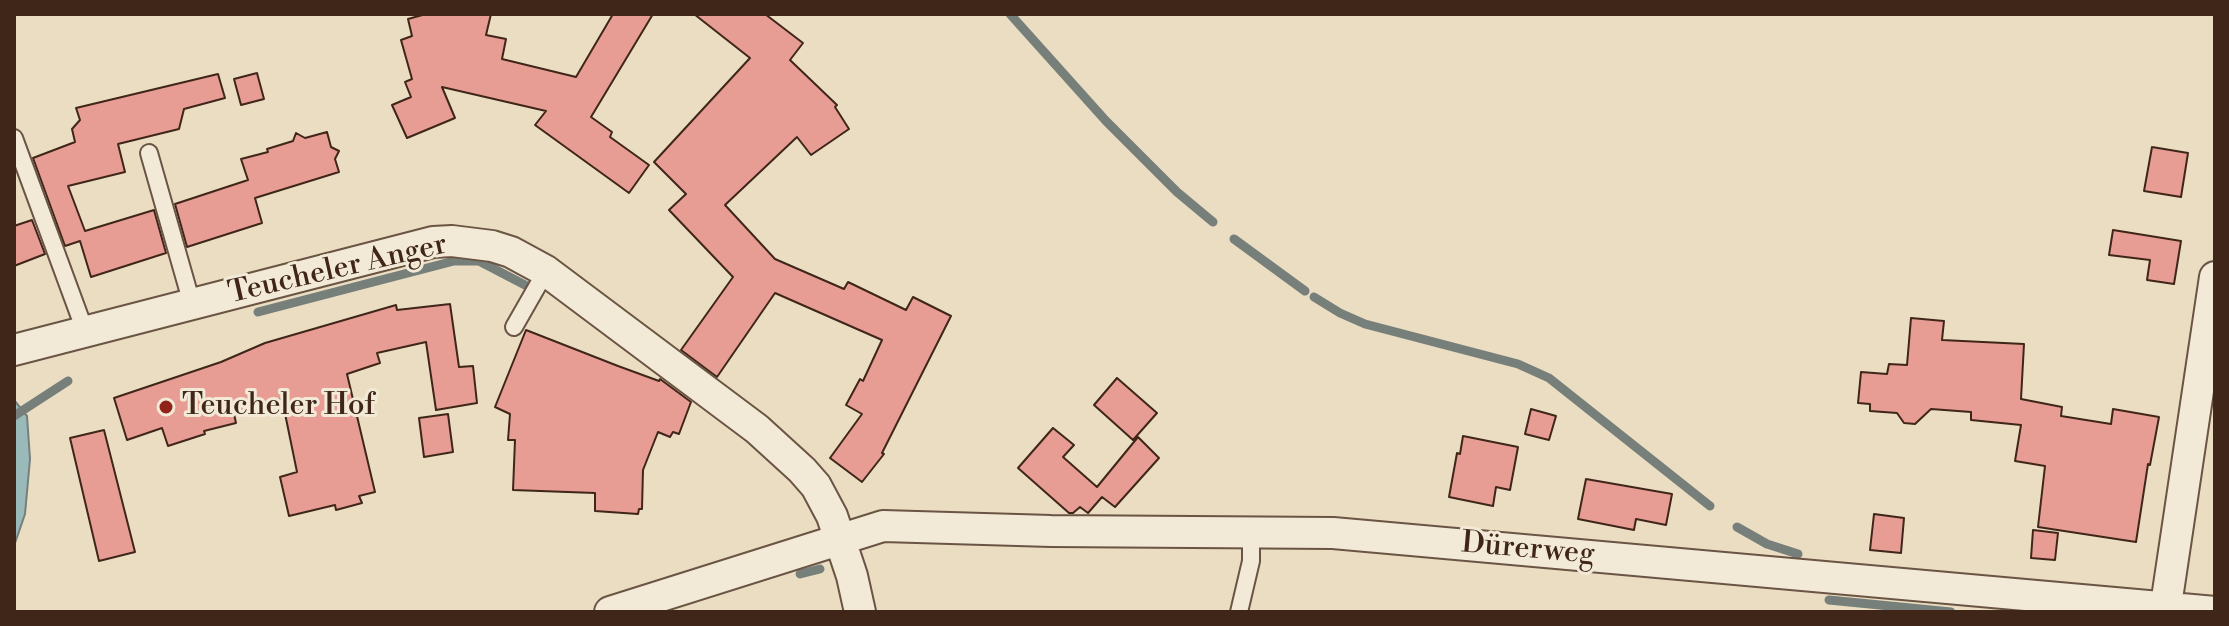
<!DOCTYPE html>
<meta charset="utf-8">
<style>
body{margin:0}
#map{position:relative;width:2229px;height:626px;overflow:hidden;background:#ebddc2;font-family:"Libre Bodoni",serif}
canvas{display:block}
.frame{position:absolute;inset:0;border:16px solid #3f2619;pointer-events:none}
</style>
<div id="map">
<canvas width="2229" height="626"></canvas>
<div class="frame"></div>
</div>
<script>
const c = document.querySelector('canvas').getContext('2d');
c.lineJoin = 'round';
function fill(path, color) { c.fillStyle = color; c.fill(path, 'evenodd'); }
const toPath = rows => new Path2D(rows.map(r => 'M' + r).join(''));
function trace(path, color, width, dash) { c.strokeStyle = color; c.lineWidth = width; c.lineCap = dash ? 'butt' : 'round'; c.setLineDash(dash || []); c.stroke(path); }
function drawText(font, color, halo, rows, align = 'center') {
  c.font = font + ' "Libre Bodoni",serif'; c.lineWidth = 6; c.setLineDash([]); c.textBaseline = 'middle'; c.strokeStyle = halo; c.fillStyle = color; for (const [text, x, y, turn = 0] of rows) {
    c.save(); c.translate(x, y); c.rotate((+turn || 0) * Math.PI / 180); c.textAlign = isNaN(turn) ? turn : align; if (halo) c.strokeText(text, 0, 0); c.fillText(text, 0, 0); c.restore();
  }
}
const water = toPath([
 [14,400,27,416,30,459,25,514,14,546,14,400]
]);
fill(water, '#9ababa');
trace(water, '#767f7a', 2);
trace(toPath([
 [1010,14,1106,121,1177,192,1213,222],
 [1234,239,1305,291],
 [1314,297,1340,313,1365,324,1518,364,1549,378,1710,506],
 [258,312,454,261,479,261,525,285],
 [14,416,68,381],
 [1737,527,1767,544,1798,554],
 [800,574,820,569],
 [1829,600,1951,612]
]), '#767f7a', 9);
const building = toPath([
 [426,14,491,14,486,35,506,39,502,59,576,77,613,14,653,14,591,117,612,132,610,137,649,165,629,193,535,125,546,111,442,87,455,118,407,138,392,105,411,97,405,82,412,79,401,40,412,36,408,19,426,14],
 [694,14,765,14,803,43,790,60,837,105,835,107,849,129,811,155,797,137,725,205,775,259,844,289,848,282,906,310,913,297,951,316,882,453,884,454,862,482,830,458,862,414,846,405,860,379,863,381,882,340,775,293,717,377,681,350,733,277,669,210,686,194,654,162,750,58,694,14],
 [257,73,264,99,241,105,234,79,257,73],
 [218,74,225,98,184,109,179,129,118,144,125,172,68,186,85,231,154,210,166,253,91,277,80,241,65,246,33,158,75,142,72,129,80,120,76,108,218,74],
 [327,132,331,147,339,151,335,159,339,172,255,198,262,223,187,247,175,204,248,180,241,159,268,152,267,149,293,141,296,133,305,138,327,132],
 [2152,147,2188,153,2181,197,2144,191,2152,147],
 [32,220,45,254,14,266,14,226,32,220],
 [2113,230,2181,241,2174,284,2147,280,2150,260,2109,255,2113,230],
 [450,304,459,367,473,366,477,403,436,410,426,342,377,353,380,363,347,374,375,492,359,496,362,503,336,510,335,505,289,516,280,477,297,472,282,399,234,414,236,423,204,431,205,434,168,446,162,428,127,440,114,398,221,362,265,343,396,305,397,310,450,304],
 [1911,318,1944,321,1942,340,2024,344,2021,399,2062,407,2061,416,2111,424,2113,409,2159,417,2150,465,2148,464,2136,542,2038,527,2045,466,2015,461,2021,425,1971,420,1971,412,1931,409,1915,424,1904,423,1897,413,1870,411,1870,404,1858,403,1861,372,1887,374,1889,364,1907,365,1911,318],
 [526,330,618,366,659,381,660,379,691,402,679,434,673,432,670,437,658,432,643,470,642,509,639,509,638,514,595,511,595,493,513,490,515,440,508,440,510,414,495,407,526,330],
 [1117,378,1157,413,1133,440,1094,405,1117,378],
 [1531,409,1556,416,1549,440,1525,434,1531,409],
 [448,414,453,452,424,457,419,418,448,414],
 [1053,428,1074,445,1063,457,1097,487,1138,437,1159,458,1115,507,1102,497,1088,513,1080,507,1073,513,1069,513,1018,468,1053,428],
 [104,430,135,552,99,561,70,438,104,430],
 [1463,436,1518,447,1510,490,1496,487,1493,506,1449,497,1457,453,1460,454,1463,436],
 [1586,479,1672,494,1666,525,1636,519,1634,530,1578,519,1586,479],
 [1874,514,1904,518,1901,553,1870,550,1874,514],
 [2033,530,2058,533,2055,560,2031,558,2033,530]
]);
fill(building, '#e79c94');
trace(building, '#3f2619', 2);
const lane = toPath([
 [14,138,85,331],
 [149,153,192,304],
 [514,327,546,271],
 [1239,612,1251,561,1251,531]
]);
const street = toPath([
 [14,350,433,242,452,241,492,246,511,252,546,271,757,429,802,470,816,486,832,516,852,576,860,612],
 [610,612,883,526,1051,531,1333,533,2215,612],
 [2165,612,2215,277]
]);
trace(lane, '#6a5443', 20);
trace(street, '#6a5443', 34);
trace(lane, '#f2e9d7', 16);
trace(street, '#f2e9d7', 30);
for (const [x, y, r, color] of [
 [166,407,8,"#8f2418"]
]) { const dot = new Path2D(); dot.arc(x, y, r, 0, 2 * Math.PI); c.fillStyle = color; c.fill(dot); trace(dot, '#f2e9d7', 3); }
drawText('30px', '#3f2619', '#f2e9d7', [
 ["Teucheler Anger",338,270,-13],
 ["Dürerweg",1528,550,5]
]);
drawText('30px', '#3f2619', '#f2e9d7', [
 ["Teucheler Hof",182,407]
], 'left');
</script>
